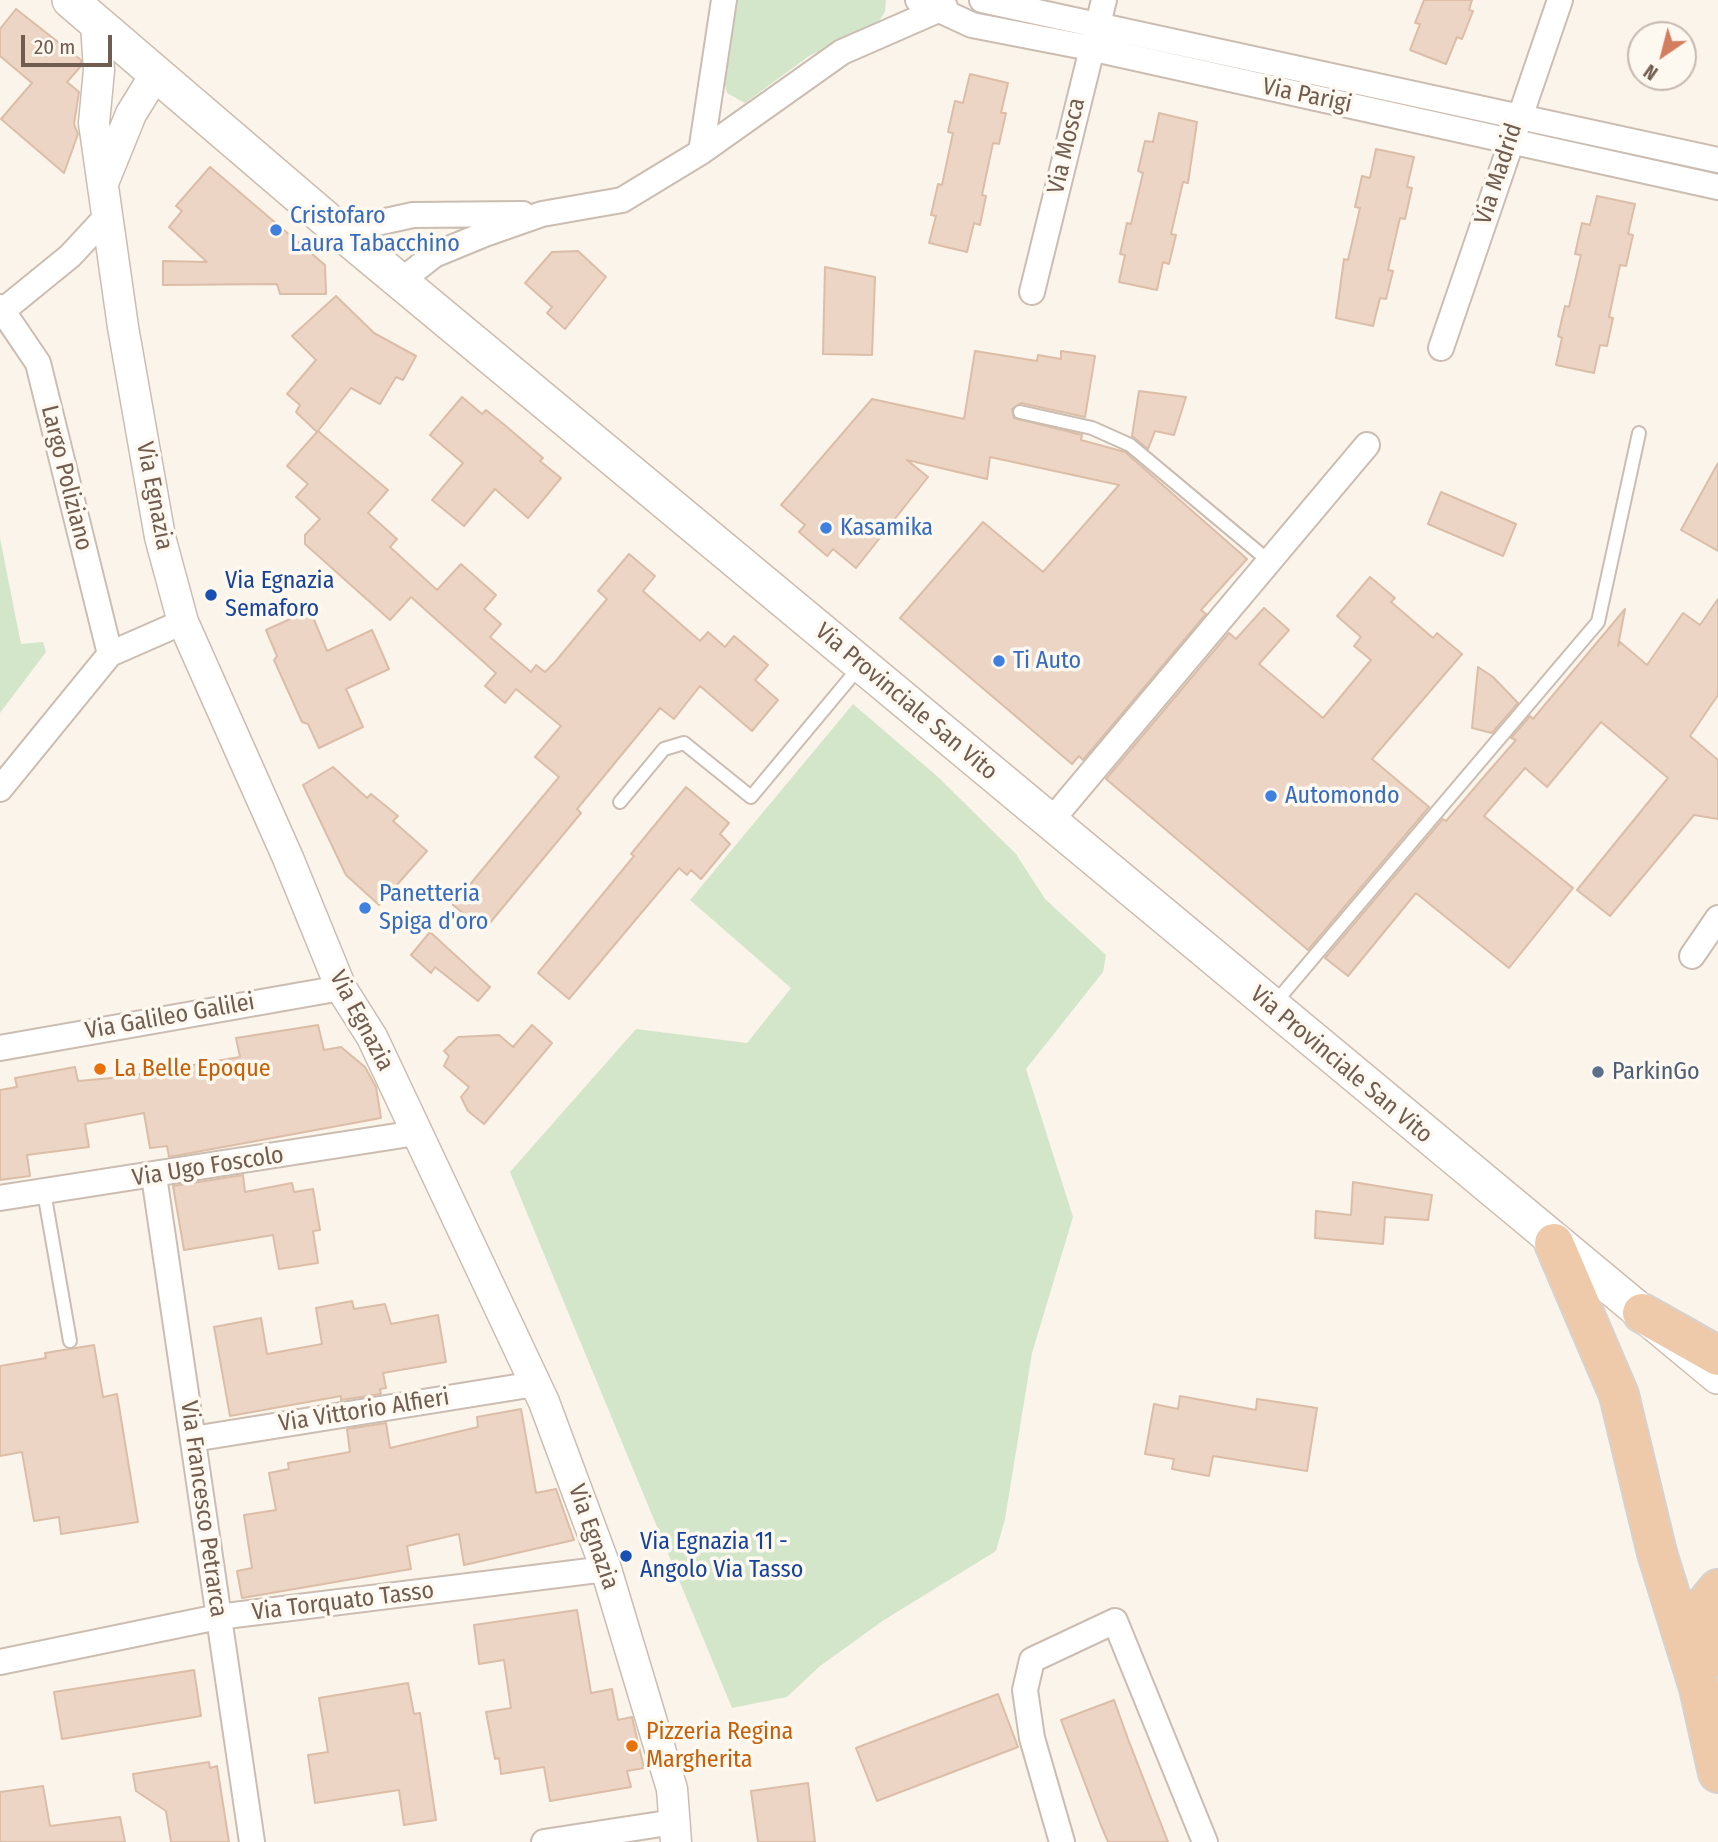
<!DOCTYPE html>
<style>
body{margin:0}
#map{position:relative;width:1718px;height:1842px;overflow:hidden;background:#faf4ea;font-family:"Fira Sans Condensed",sans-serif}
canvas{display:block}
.north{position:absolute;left:1627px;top:21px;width:70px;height:70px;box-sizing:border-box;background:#fdf8f0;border:2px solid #c5bab0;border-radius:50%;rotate:215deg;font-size:19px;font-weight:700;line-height:28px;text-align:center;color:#715d50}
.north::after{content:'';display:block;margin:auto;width:24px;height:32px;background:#d37d5f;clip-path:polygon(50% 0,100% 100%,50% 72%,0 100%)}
.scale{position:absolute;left:21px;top:35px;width:91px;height:32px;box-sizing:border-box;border:4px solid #715d50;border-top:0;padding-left:9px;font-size:21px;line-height:24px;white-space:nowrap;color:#715d50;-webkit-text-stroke:5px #fdf8f0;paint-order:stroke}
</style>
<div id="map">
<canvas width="1718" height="1842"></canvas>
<div class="north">N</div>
<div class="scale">20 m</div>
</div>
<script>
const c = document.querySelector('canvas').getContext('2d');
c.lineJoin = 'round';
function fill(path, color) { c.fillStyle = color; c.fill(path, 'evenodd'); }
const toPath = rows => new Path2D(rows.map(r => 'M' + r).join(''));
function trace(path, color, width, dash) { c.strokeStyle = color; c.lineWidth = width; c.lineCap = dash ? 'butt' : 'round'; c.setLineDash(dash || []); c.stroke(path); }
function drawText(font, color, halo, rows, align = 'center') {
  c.font = font + ' "Fira Sans Condensed",sans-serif'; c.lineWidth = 7; c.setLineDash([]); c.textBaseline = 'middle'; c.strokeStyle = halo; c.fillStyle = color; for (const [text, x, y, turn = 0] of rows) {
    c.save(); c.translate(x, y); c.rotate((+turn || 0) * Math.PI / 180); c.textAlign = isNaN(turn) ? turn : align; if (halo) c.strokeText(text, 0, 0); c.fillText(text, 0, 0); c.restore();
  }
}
fill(toPath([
 [737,0,886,0,885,12,878,22,809,56,745,103,727,93,724,82],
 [0,538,21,644,43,642,46,652,0,713],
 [853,704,938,777,1016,854,1045,899,1106,955,1103,972,1026,1069,1073,1217,1032,1353,1005,1519,996,1551,884,1620,820,1666,787,1697,732,1708,510,1172,636,1029,747,1043,791,988,690,900]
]), '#d4e6ca');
const building = toPath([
 [1424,0,1472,0,1469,10,1473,11,1462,39,1457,37,1446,64,1410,50,1420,24,1415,23,1424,0],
 [16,9,81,60,81,66,67,82,79,92,74,124,78,134,64,173,1,119,32,83,0,56,0,29,16,9],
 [970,74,1008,83,1001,113,1006,113,999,144,993,143,982,195,986,196,980,225,974,223,967,252,929,243,936,216,931,215,938,184,942,185,953,133,948,132,955,101,963,103,970,74],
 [1159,113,1197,122,1188,183,1183,182,1171,234,1176,235,1169,264,1163,262,1157,290,1119,282,1125,255,1120,254,1127,223,1131,224,1143,173,1138,171,1145,141,1153,142,1159,113],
 [1376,149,1414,157,1407,187,1412,188,1405,219,1400,218,1388,270,1393,271,1386,299,1380,298,1373,326,1336,318,1344,259,1348,260,1360,208,1355,207,1362,176,1370,178,1376,149],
 [210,167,325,265,326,294,280,294,277,284,163,285,163,261,207,262,169,227,182,211,176,206,210,167],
 [1597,196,1635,204,1628,234,1633,235,1626,266,1620,265,1609,317,1613,318,1607,346,1600,345,1594,373,1556,365,1562,338,1558,336,1565,306,1569,307,1581,255,1575,254,1582,223,1590,225,1597,196],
 [578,251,606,277,565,329,547,313,552,307,525,283,552,252,578,251],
 [825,267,875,277,872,355,823,354,825,267],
 [336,296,374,333,416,356,403,380,396,377,380,404,351,388,318,431,388,490,368,513,397,539,390,547,437,590,461,564,496,595,484,609,501,624,490,637,531,672,536,665,545,672,555,662,607,599,598,591,629,554,655,576,643,591,700,641,708,632,725,647,734,636,768,665,755,680,778,700,752,731,700,686,674,719,660,708,577,809,581,813,484,930,453,905,559,777,535,757,561,726,516,689,505,703,485,686,496,673,411,597,390,620,305,544,305,535,320,519,296,497,308,484,287,466,317,432,296,412,300,405,287,394,316,360,292,336,336,296],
 [975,351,1037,361,1038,355,1061,359,1061,351,1095,356,1085,417,1021,403,1012,409,1014,418,1082,435,1081,440,1125,452,1247,559,1201,610,1206,614,1083,760,1079,756,1072,764,900,618,983,522,1043,572,1119,485,990,457,987,479,907,460,928,477,856,568,833,549,827,556,799,532,805,525,781,505,872,399,964,419,975,351],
 [1139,391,1186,397,1174,435,1155,431,1148,449,1132,436,1139,391],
 [462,397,482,414,486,410,507,427,543,458,540,461,561,478,528,518,495,489,464,526,432,500,463,463,430,435,462,397],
 [1718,463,1718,551,1681,530,1718,463],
 [1441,492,1516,524,1503,556,1428,524,1441,492],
 [1370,577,1395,598,1391,602,1433,638,1437,633,1462,654,1372,759,1429,807,1308,950,1106,779,1229,633,1236,639,1264,608,1289,630,1259,664,1323,718,1371,660,1354,646,1361,637,1337,616,1370,577],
 [1718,599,1718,695,1690,736,1718,760,1718,819,1694,815,1610,916,1577,890,1668,778,1601,722,1547,787,1525,768,1484,816,1573,888,1509,968,1416,893,1348,976,1325,958,1443,819,1446,821,1489,771,1516,740,1511,738,1530,716,1533,719,1625,609,1618,646,1620,642,1647,665,1683,613,1700,625,1718,599],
 [310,610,327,651,372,630,389,669,346,689,363,727,319,748,308,724,302,722,274,660,277,656,266,630,310,610],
 [1478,667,1493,677,1518,703,1492,733,1472,728,1478,667],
 [333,767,367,798,371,794,398,816,393,821,427,851,379,905,346,875,303,785,333,767],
 [686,787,729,823,720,834,730,844,701,879,691,870,687,875,679,868,569,999,538,973,634,856,631,854,686,787],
 [430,932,490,987,478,1001,435,967,431,973,411,955,430,932],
 [318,1025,324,1050,341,1047,365,1067,376,1087,381,1118,169,1157,167,1146,150,1148,144,1113,85,1124,89,1147,27,1155,30,1176,0,1180,0,1090,17,1087,15,1078,75,1067,78,1081,123,1077,240,1057,236,1038,318,1025],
 [532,1025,552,1043,484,1124,468,1111,461,1097,469,1087,444,1066,449,1056,444,1051,458,1037,499,1035,513,1047,532,1025],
 [243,1175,245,1192,292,1183,294,1192,313,1189,320,1230,313,1231,318,1263,279,1269,273,1235,184,1250,173,1186,243,1175],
 [1353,1182,1432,1195,1428,1220,1385,1217,1383,1244,1315,1238,1316,1211,1351,1215,1353,1182],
 [352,1301,354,1309,385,1304,391,1324,438,1315,446,1362,383,1373,386,1388,380,1389,381,1394,341,1400,341,1396,230,1416,214,1327,261,1318,267,1354,322,1344,316,1308,352,1301],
 [94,1345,103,1397,117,1394,138,1522,61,1534,59,1517,34,1521,22,1452,0,1456,0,1366,46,1358,45,1353,94,1345],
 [1180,1396,1256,1410,1257,1399,1317,1408,1307,1471,1213,1456,1209,1476,1172,1469,1174,1459,1145,1454,1154,1404,1178,1409,1180,1396],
 [521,1409,536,1493,556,1489,574,1540,464,1565,459,1534,407,1546,411,1569,242,1598,237,1571,252,1568,244,1515,276,1510,269,1473,289,1469,288,1463,350,1452,347,1429,386,1423,390,1448,478,1427,477,1417,521,1409],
 [577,1610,591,1693,612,1689,618,1720,632,1717,644,1768,627,1771,631,1787,550,1801,544,1767,501,1774,499,1758,495,1759,486,1712,511,1708,504,1660,479,1664,474,1625,577,1610],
 [194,1670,201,1716,62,1739,54,1692,194,1670],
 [408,1683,414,1714,420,1713,436,1820,404,1825,399,1790,315,1803,308,1755,328,1752,319,1698,408,1683],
 [998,1694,1018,1747,877,1801,856,1748,998,1694],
 [1114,1700,1128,1739,1168,1842,1108,1842,1100,1823,1061,1720,1114,1700],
 [209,1762,210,1768,217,1766,229,1842,171,1842,166,1811,136,1791,133,1774,209,1762],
 [808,1783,815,1842,758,1842,751,1791,808,1783],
 [43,1786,50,1826,120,1817,125,1842,0,1842,0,1792,43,1786]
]);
fill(building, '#ecd5c5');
trace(building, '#dcbda7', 2);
const service = toPath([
 [1020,412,1092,428,1130,445,1270,562],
 [620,802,664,749,684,743,751,797,861,665],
 [1274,1004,1598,622,1639,433],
 [44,1192,70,1341]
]);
const minor = toPath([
 [918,0,972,25,1090,48,1718,187],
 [982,0,1718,160],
 [701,152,724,0],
 [348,238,372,224,413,215,523,214],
 [401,281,434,255,485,234,542,214,622,200,701,152,842,52,945,7],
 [1032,292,1104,0],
 [0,307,38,363,110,654],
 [0,313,70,256,109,214],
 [1441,348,1560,0],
 [0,789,110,654,183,622],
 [1050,822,1367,445],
 [1692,956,1718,918],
 [0,1048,341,988],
 [154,1176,252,1842],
 [0,1198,416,1133],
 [193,1439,535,1384],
 [0,1662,218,1617,606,1569],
 [544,1842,674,1822],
 [1062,1842,1032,1738,1025,1690,1032,1660,1115,1621,1205,1842]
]);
const tertiary = toPath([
 [96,24,99,70,94,123,123,327,160,537,183,622,288,858,341,988,372,1037,544,1402,606,1569,672,1789,676,1842],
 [103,183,131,114,155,75]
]);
const secondary = toPath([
 [70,0,348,238,1718,1376]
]);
const trunk = toPath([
 [1554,1243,1619,1395,1657,1553,1699,1688,1718,1773],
 [1642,1313,1718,1356],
 [1701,1665,1705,1605,1718,1589]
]);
trace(service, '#cbbdb1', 16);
trace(minor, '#cbbdb1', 28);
trace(tertiary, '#cbbdb1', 33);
trace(secondary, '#cdbdaf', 38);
trace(trunk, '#d7d2ce', 42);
trace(service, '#fff', 12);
trace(minor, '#fff', 24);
trace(tertiary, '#fff', 30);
trace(secondary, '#fff', 35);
trace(trunk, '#eecaaa', 38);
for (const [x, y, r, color] of [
 [276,230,7,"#3f7fe0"],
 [826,528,7,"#3f7fe0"],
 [211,595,7,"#1a4fb4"],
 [999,661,7,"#3f7fe0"],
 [1271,796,7,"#3f7fe0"],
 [365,908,7,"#3f7fe0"],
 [100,1069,7,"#e8710a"],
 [1598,1072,7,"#5c6f8a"],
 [626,1556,7,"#1a4fb4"],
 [632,1746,7,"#e8710a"]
]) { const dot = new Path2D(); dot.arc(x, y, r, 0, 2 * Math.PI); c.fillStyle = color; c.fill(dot); trace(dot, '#fdf8f0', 2.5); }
drawText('24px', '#715d50', '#fdf8f0', [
 ["Via Parigi",1307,96,12],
 ["Via Mosca",1067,146,-77],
 ["Via Madrid",1499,174,-72],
 ["Largo Poliziano",66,478,76],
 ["Via Egnazia",154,496,79],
 ["Via Provinciale San Vito",906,702,40],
 ["Via Galileo Galilei",170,1017,-10],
 ["Via Egnazia",361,1021,62],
 ["Via Provinciale San Vito",1341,1065,40],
 ["Via Ugo Foscolo",208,1167,-9],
 ["Via Vittorio Alfieri",364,1411,-9],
 ["Via Francesco Petrarca",203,1509,82],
 ["Via Egnazia",593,1537,71],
 ["Via Torquato Tasso",343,1602,-7]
]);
drawText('24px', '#366cbe', '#fdf8f0', [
 ["Cristofaro",290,216],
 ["Laura Tabacchino",290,244],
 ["Kasamika",840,528],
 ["Ti Auto",1013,661],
 ["Automondo",1285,796],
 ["Panetteria",379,894],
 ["Spiga d'oro",379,922]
], 'left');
drawText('24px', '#164399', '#fdf8f0', [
 ["Via Egnazia",225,581],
 ["Semaforo",225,609],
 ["Via Egnazia 11 -",640,1542],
 ["Angolo Via Tasso",640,1570]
], 'left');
drawText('24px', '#c56008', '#fdf8f0', [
 ["La Belle Epoque",114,1069],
 ["Pizzeria Regina",646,1732],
 ["Margherita",646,1760]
], 'left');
drawText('24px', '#4e5e75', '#fdf8f0', [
 ["ParkinGo",1612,1072]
], 'left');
</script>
